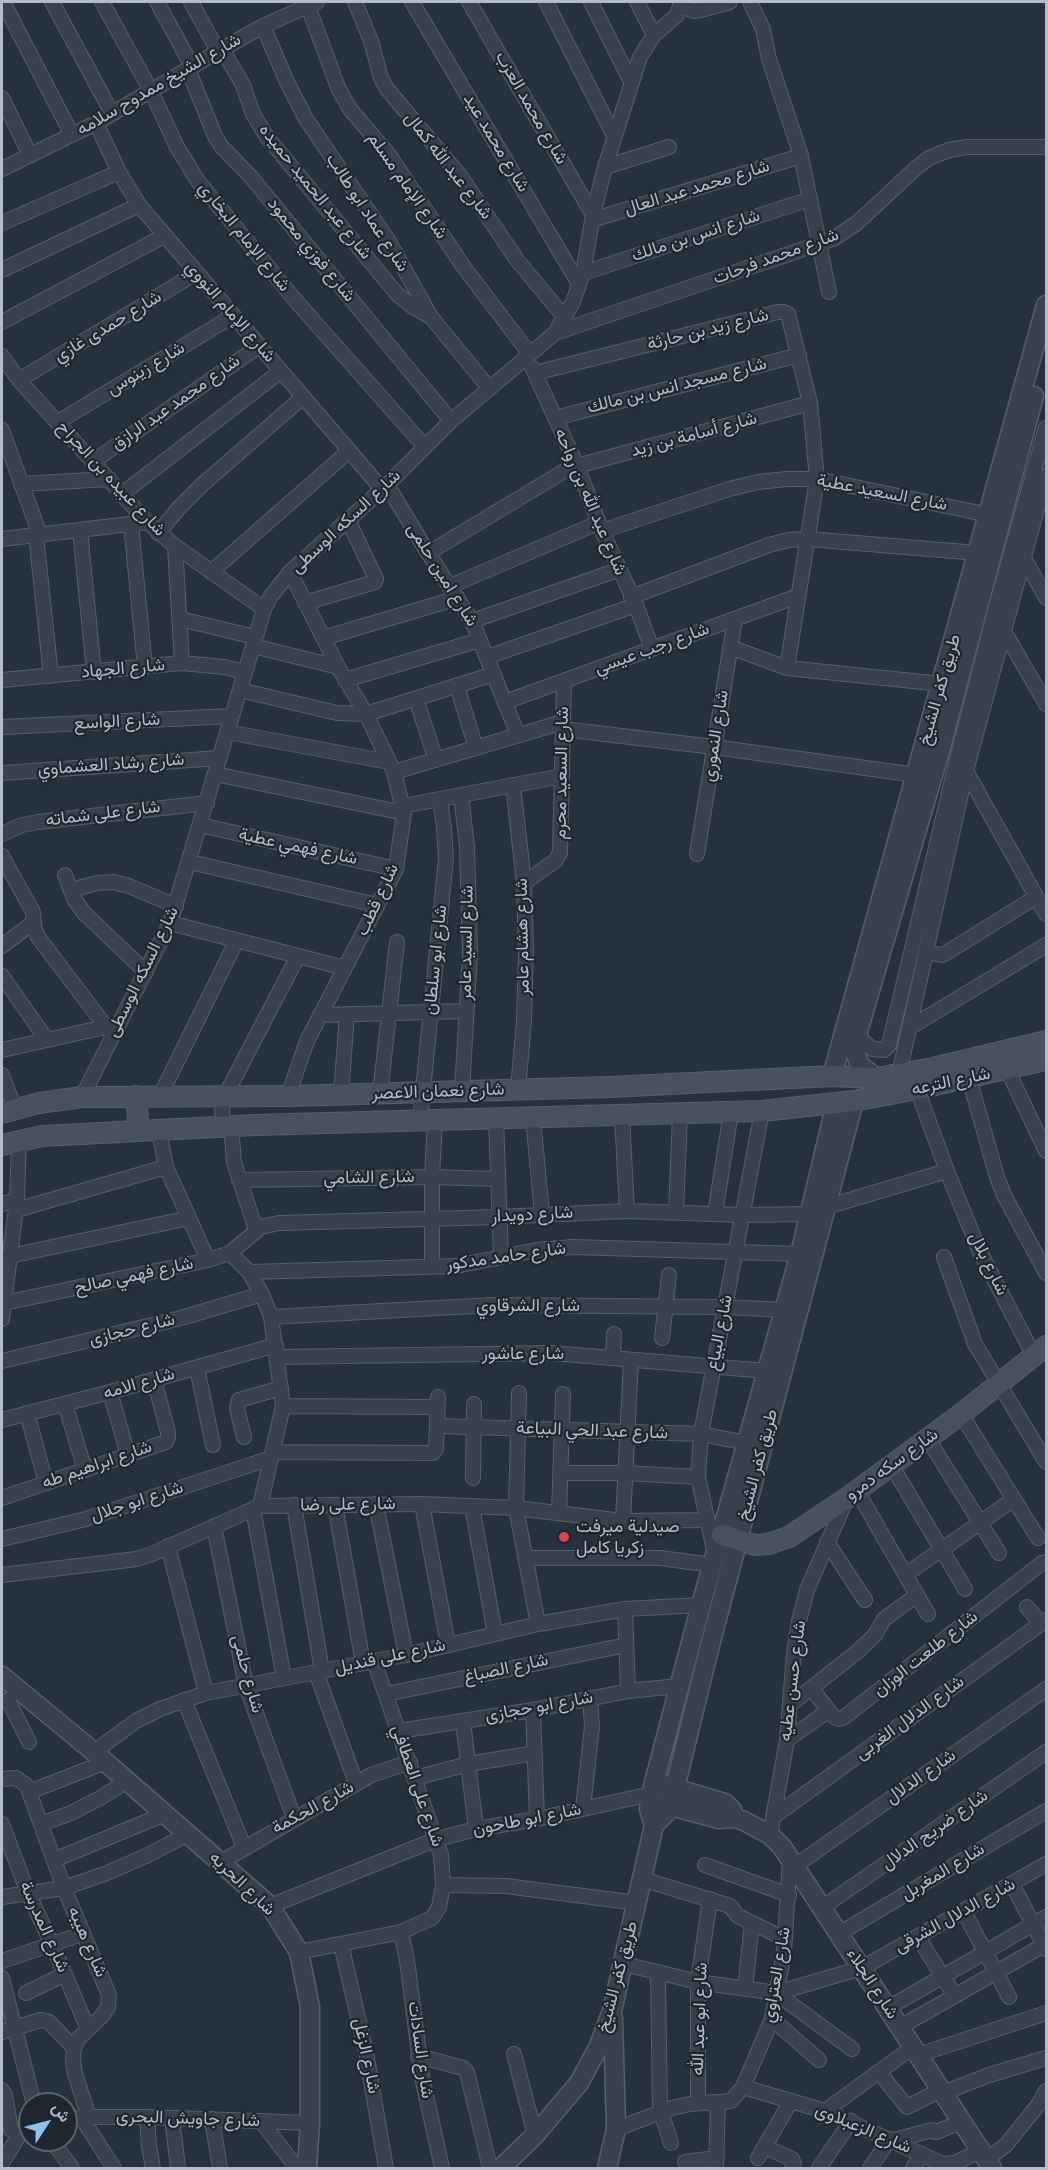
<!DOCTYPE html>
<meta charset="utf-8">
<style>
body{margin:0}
#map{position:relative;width:1048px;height:2170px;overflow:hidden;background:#25313b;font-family:Signika,Vazirmatn,sans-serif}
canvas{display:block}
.frame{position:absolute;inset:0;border:3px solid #b4bdc7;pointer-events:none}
.north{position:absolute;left:18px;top:2092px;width:60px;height:60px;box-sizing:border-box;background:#1e2730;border:2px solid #5a636c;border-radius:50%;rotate:54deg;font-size:16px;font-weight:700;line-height:24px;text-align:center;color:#b4bdc7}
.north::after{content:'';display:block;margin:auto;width:21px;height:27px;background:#90bff0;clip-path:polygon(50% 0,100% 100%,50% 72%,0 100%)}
</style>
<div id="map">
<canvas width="1048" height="2170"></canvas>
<div class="frame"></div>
<div class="north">ش</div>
</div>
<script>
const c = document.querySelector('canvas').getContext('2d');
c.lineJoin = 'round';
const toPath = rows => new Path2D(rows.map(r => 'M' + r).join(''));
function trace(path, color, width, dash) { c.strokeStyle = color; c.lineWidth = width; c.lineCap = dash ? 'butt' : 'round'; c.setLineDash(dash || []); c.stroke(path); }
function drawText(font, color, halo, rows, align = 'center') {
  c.font = font + ' Signika,Vazirmatn,sans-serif'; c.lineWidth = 4.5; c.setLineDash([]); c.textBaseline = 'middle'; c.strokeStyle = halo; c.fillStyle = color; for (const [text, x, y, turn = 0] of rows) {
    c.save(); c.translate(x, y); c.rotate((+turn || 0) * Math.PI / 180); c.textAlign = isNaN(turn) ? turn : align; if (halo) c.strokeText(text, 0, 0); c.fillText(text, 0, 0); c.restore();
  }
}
const minor = toPath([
 [3,2,72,135],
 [52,2,112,113],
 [102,2,151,91,177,147,198,181,296,301,425,447],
 [157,2,192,66],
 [191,2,218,51],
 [355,2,371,41,381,78,388,90,461,177,517,260,565,318],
 [412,2,579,284],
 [469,2,593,215],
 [546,2,614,136],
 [591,2,631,82],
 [637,2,654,35],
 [750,2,763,29,769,59,801,156,829,292],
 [308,6,339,90,350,109,389,155,463,266,529,353],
 [681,6,694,11,701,10,730,2],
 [263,26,287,82,306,119,388,240,431,317,489,388],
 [222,49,243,85,253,114,267,137,397,294,413,307,429,316],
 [188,69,215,136,221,146,251,177,451,421],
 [2,98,30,155],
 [96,123,119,172,139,205,382,489],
 [605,167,669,147],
 [2,169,96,123,222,49,263,26,317,2],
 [592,220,801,156],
 [2,223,119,172],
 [2,270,139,205],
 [583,273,810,199],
 [2,322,164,236],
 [555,333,833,239,857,223,916,168,929,158,949,150,967,147,1046,147],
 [2,356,19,380,147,522,175,546,264,609],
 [532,367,577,466,602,531,636,605,652,649],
 [535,373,778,312,783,312,788,314,810,403,817,479,787,668],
 [19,380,196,273],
 [555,418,799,355],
 [58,422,233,316],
 [2,430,40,535],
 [94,461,259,346],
 [577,466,810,403],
 [21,484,109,479],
 [387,485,428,553,472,621,518,735],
 [122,494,281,371],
 [131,524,145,667],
 [80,530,94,672],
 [602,531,729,489,758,482,787,479,817,479,989,515],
 [158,533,179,508,203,484,303,397],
 [36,535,51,676],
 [2,539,147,522],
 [175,546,182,663],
 [428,553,576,464],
 [1024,558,1046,598],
 [211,572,349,451],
 [450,586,598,523],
 [631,597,769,545,788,540,808,539,978,553],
 [305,603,375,582,376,579,348,520],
 [180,619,255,637],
 [472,621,618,570],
 [1001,626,1046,704],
 [323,638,458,598],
 [253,646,338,667],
 [730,647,787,668,942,684],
 [487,657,636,605],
 [2,680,182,663,224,667,245,672],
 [345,680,480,640],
 [457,686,476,748],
 [240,690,337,713,366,714,494,674],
 [416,699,436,760],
 [505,702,798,596],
 [2,727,232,716],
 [563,729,714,747,916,775],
 [227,732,389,762],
 [966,771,1046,914],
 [394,772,563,722],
 [2,773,220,758],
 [215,774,404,813],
 [513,785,524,883,526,952,524,1021,518,1089],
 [461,795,467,847,470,953,462,1091],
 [403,806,562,776],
 [200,825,396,869],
 [2,834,22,825,38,822,207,803],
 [697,854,735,619],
 [2,856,33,912,34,927,38,937,113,1036],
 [190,862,377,905],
 [65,875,74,899,84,913,146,972],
 [524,883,555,861,560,853,564,681],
 [71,890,97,883,113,882,129,886,176,906],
 [170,923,345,968],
 [2,946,34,922],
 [926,952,941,955,946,953,1036,897],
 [2,976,47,1040],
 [320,1015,467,1011],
 [909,1028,1046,945],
 [857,1035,872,1049,884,1050,889,1045,956,763,994,614,1046,428],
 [2,1050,105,1027],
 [1007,1069,1046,1151],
 [899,1074,966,771,1046,476],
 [2,1075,15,1109],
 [969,1078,997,1177,1004,1195,1046,1273],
 [917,1089,947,1171,979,1250,1034,1356],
 [380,1094,397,942],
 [341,1095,347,1014],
 [160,1096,237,940],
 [288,1096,307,1041,396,869,404,813,394,772,366,714,338,667,290,572],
 [82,1097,170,923,264,609,271,596,290,572,387,485,451,421,555,333,573,302,583,273,593,215,605,167,640,57,654,35,677,15,681,2],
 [622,1116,627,1211],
 [496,1118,501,1256],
 [533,1118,542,1214],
 [420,1121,446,858,444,828,440,799],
 [231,1126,234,1162,256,1230],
 [223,1127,222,1106,225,1096,298,956],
 [159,1131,166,1167,208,1260],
 [239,1180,432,1177,498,1179],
 [2,1204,17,1200],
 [826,1207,947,1171],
 [16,1210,166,1167],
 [676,1212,680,1114],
 [715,1214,731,1112],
 [230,1253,249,1272,262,1294,271,1317,283,1406,260,1506],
 [10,1256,189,1218],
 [944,1257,975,1344,1046,1462],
 [432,1266,432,1177,435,1120],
 [249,1272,456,1266,537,1250,573,1247,800,1254],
 [4,1303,208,1260,230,1253,261,1227,279,1223,499,1217,627,1211,742,1215,809,1214],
 [271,1317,493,1305,725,1307,784,1310],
 [2,1319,17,1200,19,1140],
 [662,1338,669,1275],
 [277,1357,552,1353,767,1371],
 [613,1357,614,1334],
 [2,1361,181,1318,262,1294],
 [197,1368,213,1445],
 [110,1392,128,1455],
 [519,1393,516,1508,538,1624],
 [65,1404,85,1470],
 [283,1406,437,1407],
 [27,1413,46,1483],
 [961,1414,1038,1538],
 [2,1420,110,1392,276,1345],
 [437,1426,701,1434,747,1443],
 [244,1437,237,1408,239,1400,281,1388],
 [928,1439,999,1553],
 [273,1452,433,1453,436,1449,438,1397],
 [892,1466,965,1589],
 [560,1473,625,1473,698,1477],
 [473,1478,474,1404],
 [857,1491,928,1614],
 [2,1498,166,1442,168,1437,168,1432,154,1380],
 [376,1504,406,1655],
 [422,1504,448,1645],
 [294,1505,322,1671],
 [335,1505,363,1663],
 [472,1506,495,1634],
 [253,1509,284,1678],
 [559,1513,563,1394],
 [623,1521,631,1360],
 [214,1526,246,1686,294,1818],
 [2,1539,86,1519,271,1458],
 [827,1542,865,1600],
 [168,1546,206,1693],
 [715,1554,698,1477,701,1434,762,1111],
 [525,1558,660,1558,713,1565],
 [2,1575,137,1559,152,1554,260,1506,422,1504,516,1508,623,1521,707,1520],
 [905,1575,1014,1499],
 [1027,1607,1041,1624],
 [625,1609,628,1691],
 [316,1672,356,1783],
 [811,1688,833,1716,838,1719,843,1718,1042,1563,1046,1562],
 [386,1694,626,1645],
 [8,1700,29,1742],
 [184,1700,244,1847],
 [791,1704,857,1652,875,1635,884,1619,917,1595],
 [533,1710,537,1819],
 [463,1721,476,1829],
 [399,1731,533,1710,628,1691,679,1686],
 [787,1740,828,1711],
 [94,1752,136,1721,160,1709,206,1693,406,1655,538,1624,625,1609,701,1605],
 [415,1778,468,1764,535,1753],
 [2,1779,16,1778,27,1786,64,1888,109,1995,108,2007,102,2016,79,2038,74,2048,73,2061,75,2074,89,2117],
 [29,1792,106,1762],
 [583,1809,592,1726,590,1698],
 [773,1817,1046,1620],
 [2,1824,28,1893,52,1944,88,2029],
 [41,1824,71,1813,100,1798,127,1781],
 [770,1835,787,1740,794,1653,799,1621,807,1590,847,1498],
 [54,1860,165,1814],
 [221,1862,371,1775,410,1762],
 [705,1865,789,1895],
 [795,1866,1046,1689],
 [642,1879,730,1906,738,1916,785,1939],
 [1012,1884,1046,1949],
 [443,1885,506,1886,637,1903],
 [2,1897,64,1888,107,1873,148,1855,188,1834],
 [270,1906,437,1839,476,1829,537,1819,651,1794],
 [823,1907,1046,1752],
 [964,1912,1009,1997],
 [401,1932,407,1960,422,2077,442,2168],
 [840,1933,1046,1811],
 [918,1937,955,1996],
 [341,1944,366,2052,386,2168],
 [299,1952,401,1932,432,1918,439,1907,443,1885,441,1855,374,1661],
 [2,1961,82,1934],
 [624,1964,698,1982,776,1993,862,1968,1046,1864],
 [658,1974,660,2112],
 [2,1978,34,2104],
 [745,1989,752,1923],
 [26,1993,65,1974],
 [776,1993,852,2049],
 [888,2008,1046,1917],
 [772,2019,819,2060],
 [900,2027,1044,1945],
 [2,2032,34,2022,41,2020,49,2022,74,2048],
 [514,2054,535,2135],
 [918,2055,1046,2013],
 [418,2056,463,2068,467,2072,490,2168],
 [879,2072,907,2107,941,2090],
 [743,2087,825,2111,943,2164,955,2163,980,2151],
 [2,2090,5,2095,11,2130],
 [943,2093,989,2075,1046,2058],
 [698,2103,698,1982,710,1899],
 [825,2111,913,2047],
 [661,2112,671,2143],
 [81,2117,114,2168],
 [147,2117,149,2146,153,2168],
 [172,2118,178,2168],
 [66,2119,89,2117,147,2117,310,2123],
 [212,2119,220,2168],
 [261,2121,297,2168],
 [616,2129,672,2108,690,2104,731,2101,743,2087,772,2019,784,1952,790,1858],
 [51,2140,72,2168],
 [894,2140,932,2130,936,2132,961,2122],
 [765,2147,792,2159,794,2164,792,2168],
 [758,2158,791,2101],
 [986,2160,1006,2145,1038,2105,1046,2091],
 [685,2162,717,2158],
 [2,2163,18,2137,30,2125],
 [716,2168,718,2103],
 [819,2168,851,2121],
 [870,2168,890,2139],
 [913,2168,922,2154]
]);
const tertiary = toPath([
 [832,1076,1046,305],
 [876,1078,860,1065,856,1055,854,1045,857,1035,940,751,1034,396],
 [2,1676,94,1752,270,1906,299,1952,310,2007,310,2123,307,2168],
 [664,1785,725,1803,732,1810,735,1818],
 [660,1803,719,1819,735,1818,744,1821,770,1835,782,1847,992,2168],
 [654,1825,667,1812,675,1788,709,1649,854,1101],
 [501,2168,535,2135,579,2083,598,2048,612,2011,654,1825,649,1809,654,1782,701,1605,800,1254,836,1103],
 [607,2168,616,2129,613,2018]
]);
const secondary = toPath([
 [136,1096,139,1131],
 [2,1113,39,1103,82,1097,288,1096,610,1087,832,1076,876,1078,933,1068,1046,1041],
 [2,1145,42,1136,255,1125,762,1111,854,1101,917,1089,1046,1060],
 [722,1535,755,1545,768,1544,789,1537,847,1498,961,1414,1046,1346]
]);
trace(minor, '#576069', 16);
trace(tertiary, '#576069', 21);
trace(secondary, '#576069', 22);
trace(minor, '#39424c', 14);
trace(tertiary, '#39424c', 18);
trace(secondary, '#47525e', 20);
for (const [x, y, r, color] of [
 [564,1537,6,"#e0444e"]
]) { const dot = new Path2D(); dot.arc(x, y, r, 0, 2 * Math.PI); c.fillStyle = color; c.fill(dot); trace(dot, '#1e2730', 2); }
drawText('18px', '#b4bdc7', '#1e2730', [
 ["شارع الشيخ ممدوح سلامه",159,85,-30],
 ["شارع محمد العزب",531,108,60],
 ["شارع محمد عيد",496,143,59],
 ["شارع عبد الله كمال",448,166,52],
 ["شارع الإمام مسلم",407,186,55],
 ["شارع محمد عبد العال",697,188,-17],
 ["شارع عبد الحميد حميده",315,192,51],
 ["شارع عماد ابو طالب",367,213,57],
 ["شارع انس بن مالك",696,236,-18],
 ["شارع الإمام البخاري",244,237,51],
 ["شارع فوزي محمود",311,250,51],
 ["شارع محمد فرحات",776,257,-20],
 ["شارع الإمام النووي",230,312,49],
 ["شارع حمدى غازي",108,327,-31],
 ["شارع زيد بن حارثة",708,330,-14],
 ["شارع زينوس",146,369,-31],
 ["شارع مسجد انس بن مالك",677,386,-14],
 ["شارع محمد عبد الرازق",176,403,-35],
 ["شارع أسامة بن زيد",694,435,-15],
 ["شارع عبيده بن الجراح",111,479,47],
 ["شارع السعيد عطية",882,493,11],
 ["شارع عبد الله بن رواحه",590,502,67],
 ["شارع السكه الوسطى",346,522,-43],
 ["شارع امين حلمى",442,575,58],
 ["شارع رجب عيسي",652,649,-20],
 ["شارع الجهاد",123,669,-5],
 ["طريق كفر الشيخ",940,690,-74],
 ["شارع الواسع",117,722,-3],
 ["شارع النموري",716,736,-81],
 ["شارع رشاد العشماوي",111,765,-4],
 ["شارع السعيد محرم",562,773,-89],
 ["شارع على شماته",103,814,-7],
 ["شارع فهمي عطية",298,847,12],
 ["شارع قطب",378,900,-65],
 ["شارع هشام عامر",523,937,-91],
 ["شارع السيد عامر",467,943,-89],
 ["شارع ابو سلطان",436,960,-84],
 ["شارع السكه الوسطى",143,972,-64],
 ["شارع الترعه",951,1082,-12],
 ["شارع نعمان الاعصر",438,1092,-2],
 ["شارع الشامي",369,1178,-1],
 ["شارع دويدار",532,1215,-3],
 ["شارع حامد مدكور",506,1257,-8],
 ["شارع بلال",988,1264,64],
 ["شارع فهمي صالح",134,1276,-12],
 ["شارع الشرقاوي",528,1306],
 ["شارع حجازى",132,1330,-14],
 ["شارع البياع",720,1333,-79],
 ["شارع عاشور",523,1354],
 ["شارع الامه",139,1384,-16],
 ["شارع عبد الحي البياعة",592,1431,2],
 ["شارع ابراهيم طه",97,1465,-19],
 ["طريق كفر الشيخ",758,1465,-75],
 ["شارع سكه دمرو",892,1465,-36],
 ["شارع ابو جلال",137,1502,-18],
 ["شارع على رضا",348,1505,-1],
 ["شارع طلعت الوزان",926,1654,-38],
 ["شارع على قنديل",390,1657,-12],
 ["شارع الصباغ",506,1669,-12],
 ["شارع حلمى",247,1674,75],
 ["شارع حسن عطيه",793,1681,-83],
 ["شارع ابو حجازى",539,1707,-10],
 ["شارع الدلال الغربى",910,1718,-36],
 ["شارع الدلال",921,1777,-35],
 ["شارع على العطافي",417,1786,71],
 ["شارع الحكمة",313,1808,-29],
 ["شارع ابو طاحون",527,1820,-11],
 ["شارع ضريح الدلال",935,1830,-35],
 ["شارع المغربل",943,1872,-31],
 ["شارع الحريه",242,1884,44],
 ["شارع الدلال الشرقى",955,1916,-29],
 ["شارع المدرسة",44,1927,66],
 ["شارع هيبه",87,1942,67],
 ["شارع العتراوي",777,1975,-80],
 ["طريق كفر الشيخ",618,1977,-75],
 ["شارع الجلاء",872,1984,57],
 ["شارع ابو عبد الله",700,2019,-88],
 ["شارع السادات",420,2050,82],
 ["شارع الزغل",366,2056,78],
 ["شارع جاويش البحرى",188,2119,2],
 ["شارع الزعبلاوى",863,2129,23]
]);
drawText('18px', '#b4bdc7', '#1e2730', [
 ["صيدلية ميرفت",576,1527],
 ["زكريا كامل",576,1548]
], 'left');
</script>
